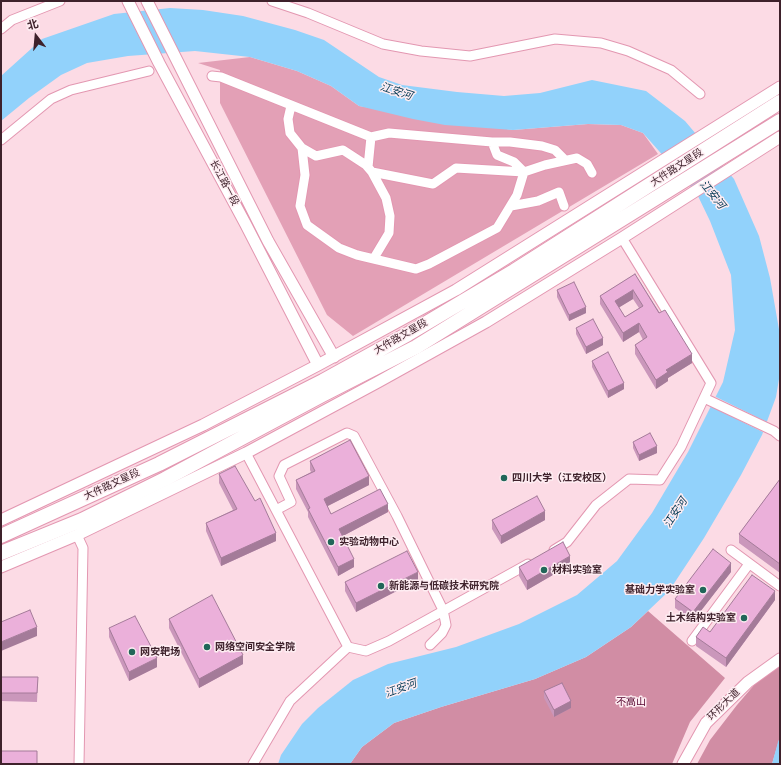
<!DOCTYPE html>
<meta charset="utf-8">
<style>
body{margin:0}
#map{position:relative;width:781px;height:765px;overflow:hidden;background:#fcdbe5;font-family:Poppins,"Noto Sans SC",sans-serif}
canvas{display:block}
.frame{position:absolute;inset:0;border:2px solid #3e212b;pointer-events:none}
.north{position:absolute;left:16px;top:16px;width:40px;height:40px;-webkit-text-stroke:3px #feedf2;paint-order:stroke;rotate:344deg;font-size:11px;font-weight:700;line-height:16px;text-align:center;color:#3e212b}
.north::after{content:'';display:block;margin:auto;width:14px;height:18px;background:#3e212b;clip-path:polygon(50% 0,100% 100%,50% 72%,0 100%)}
</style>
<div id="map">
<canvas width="781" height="765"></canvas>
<div class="frame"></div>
<div class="north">北</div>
</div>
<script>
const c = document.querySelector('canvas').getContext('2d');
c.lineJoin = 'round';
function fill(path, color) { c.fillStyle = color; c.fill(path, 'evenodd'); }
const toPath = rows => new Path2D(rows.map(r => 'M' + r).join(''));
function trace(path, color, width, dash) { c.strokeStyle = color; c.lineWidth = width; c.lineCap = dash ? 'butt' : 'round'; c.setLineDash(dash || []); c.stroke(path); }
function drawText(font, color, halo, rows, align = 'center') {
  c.font = font + ' Poppins,"Noto Sans SC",sans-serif'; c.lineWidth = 3; c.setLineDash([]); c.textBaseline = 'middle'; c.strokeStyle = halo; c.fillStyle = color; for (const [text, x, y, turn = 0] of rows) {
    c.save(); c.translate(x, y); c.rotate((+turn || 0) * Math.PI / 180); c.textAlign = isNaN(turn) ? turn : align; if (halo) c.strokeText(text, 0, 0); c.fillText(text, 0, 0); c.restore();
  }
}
fill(toPath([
 [250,57,297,71,331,86,359,106,513,130,588,124,621,125,643,133,658,154,353,336,327,315,220,103,220,70,198,63]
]), '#e3a0b6');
fill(toPath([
 [648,611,725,678,690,722,672,764,350,764,362,747,394,723,441,707,535,679,586,657,631,627],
 [780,665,780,737,772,764,697,764,710,740,737,705,755,684]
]), '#d18da4');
fill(toPath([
 [170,8,203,10,243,16,295,30,324,40,379,77,402,85,457,92,504,96,540,93,592,80,646,91,685,121,734,179,759,236,770,278,780,335,780,373,776,397,762,435,741,475,704,538,669,591,631,627,586,657,535,679,441,707,394,723,362,747,350,764,278,764,281,755,302,724,318,708,353,680,388,664,456,647,519,624,577,595,617,561,652,513,688,452,723,382,735,330,731,275,710,221,697,194,643,133,621,125,588,124,513,130,445,125,413,119,359,106,331,86,297,71,250,57,195,51,128,56,87,63,61,75,29,98,1,121,1,76,42,39,114,14],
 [780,737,780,764,772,764,778,742]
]), '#92d2fb');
fill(toPath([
 [714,396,769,423,765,433,710,406]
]), '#fcdbe5');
const minor = toPath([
 [272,1,308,13,383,44,421,51,470,56,555,39,601,43,628,51,671,70,700,94],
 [1,29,12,20,60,1],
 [212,76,221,77,371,137,389,133,492,142,497,155,514,162,524,172],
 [291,106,288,119,290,133,302,148,305,175,300,206,307,225,339,248,357,255,416,269,429,264,497,228,517,195,524,172,545,165,577,158,587,164,592,173],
 [1,140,51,99,71,90,149,71],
 [492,142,510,142,542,146,555,150,565,160],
 [302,148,316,156,343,150,366,165,372,172,386,198,390,216,389,233,374,258],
 [368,167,371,137],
 [372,172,433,184,456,168,524,172],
 [511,206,538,201,559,192,564,206],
 [704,398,774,431,780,436],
 [246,453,348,647,290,701,253,764],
 [276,510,291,502,279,476,284,465,347,433,354,436,397,516,443,610,446,625,442,633,430,645],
 [77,535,83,548,79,764],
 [554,550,567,542,596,505,629,479,660,480,681,447,711,383,622,238],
 [731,550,780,586],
 [692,641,749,564],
 [348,647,366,651,389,641,528,564]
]);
const tertiary = toPath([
 [128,1,159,63,246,225,318,365],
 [147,1,268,241,334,357],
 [1,520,203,425,318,365,456,290,780,87],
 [1,567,77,535,246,453,378,382,486,322,622,238,780,137],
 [683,764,706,723,748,682,780,659]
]);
const primary = toPath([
 [1,536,159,464,323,381,408,334,514,271,780,102],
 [1,553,82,520,165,479,322,395,416,347,780,121]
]);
trace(minor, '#e397b1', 11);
trace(tertiary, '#e397b1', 13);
trace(primary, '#e397b1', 16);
trace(minor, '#fff', 9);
trace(tertiary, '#fff', 11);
trace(primary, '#fff', 14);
fill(toPath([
 [635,274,692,363,668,378,668,381,656,389,635,354,635,345,643,340,639,332,623,342,600,304,600,296],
 [633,299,639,308,625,317,619,307],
 [557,290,586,313,569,321,557,297],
 [576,328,603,345,586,354,576,334],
 [592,361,624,389,608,398,592,367],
 [633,442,657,453,639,461,633,448],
 [310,461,369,485,327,506,331,514,388,512,343,536,354,567,338,576,308,517,308,512,296,489,296,480,311,472,310,470],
 [219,474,276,541,221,566,206,531,206,523,233,510,219,483],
 [780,479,780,573,739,543,739,534],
 [492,520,545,520,501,544,492,529],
 [570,565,527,590,519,576,519,567],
 [731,572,693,621,675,608,675,599],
 [418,580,356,612,345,591,345,582],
 [775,600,726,667,696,646,696,637,710,632],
 [169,619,243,664,199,688,169,628],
 [109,628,157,667,129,681,109,637],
 [1,677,38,677,37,702,1,701],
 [544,691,571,708,554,717,544,698]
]), '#ca97bb');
fill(toPath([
 [633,290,633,299,615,310,615,301],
 [586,307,586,313,569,321,569,315],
 [639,323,639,332,623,342,623,333],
 [603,338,603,345,586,354,586,347],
 [692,354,692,363,668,378,668,381,656,389,656,380,666,370],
 [624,383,624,389,608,398,608,391],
 [657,446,657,453,639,461,639,455],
 [369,476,369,485,324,508,324,499],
 [388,504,388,512,339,538,339,529],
 [545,511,545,520,501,544,501,536],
 [276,533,276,541,221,566,221,558],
 [570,556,570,565,527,590,527,581],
 [354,559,354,567,338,576,338,567],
 [731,563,731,572,693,621,693,612],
 [418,572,418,580,356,612,356,603],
 [775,591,775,600,726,667,726,658],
 [37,627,37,636,1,651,1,642],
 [243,655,243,664,199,688,199,679],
 [157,658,157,667,129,681,129,672],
 [571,701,571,708,554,717,554,710]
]), '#a47b99');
const building = toPath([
 [635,274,659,313,665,310,692,354,666,370,668,372,656,380,635,345,647,337,639,323,623,333,600,296,635,274],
 [633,290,643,306,625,317,615,301,633,290],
 [574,282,586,307,569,315,557,290,574,282],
 [593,319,603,338,586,347,576,328,593,319],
 [608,352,624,383,608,391,592,361,608,352],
 [650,433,657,446,639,455,633,442,650,433],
 [350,440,369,476,324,499,331,514,380,489,388,504,339,529,354,559,338,567,308,509,310,508,296,480,315,471,310,461,350,440],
 [235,466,255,501,260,498,276,533,221,558,206,523,237,509,219,474,235,466],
 [780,479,780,564,739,534,780,479],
 [537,496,545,511,501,536,492,520,537,496],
 [563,542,570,556,527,581,519,567,563,542],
 [713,549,731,563,693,612,675,599,713,549],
 [407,551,418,572,356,603,345,582,407,551],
 [752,575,775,591,726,658,696,637,703,627,710,632,752,575],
 [212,595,243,655,199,679,169,619,212,595],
 [30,610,37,627,1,642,1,622,30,610],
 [135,616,157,658,129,672,109,628,135,616],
 [1,677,38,677,37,693,1,693,1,677],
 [562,683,571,701,554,710,544,691,562,683],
 [1,751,37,751,37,764,1,764,1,751]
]);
fill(building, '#ebb0da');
trace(building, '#a47b99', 1);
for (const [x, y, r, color] of [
 [504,478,4,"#216659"],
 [331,542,4,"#216659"],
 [544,570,4,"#216659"],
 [381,586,4,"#216659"],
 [703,590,4,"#216659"],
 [744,618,4,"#216659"],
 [207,647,4,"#216659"],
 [132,652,4,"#216659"]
]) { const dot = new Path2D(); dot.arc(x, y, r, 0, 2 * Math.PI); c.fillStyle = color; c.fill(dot); trace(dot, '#feedf2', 1.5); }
drawText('10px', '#3e212b', '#feedf2', [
 ["大件路文星段",677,168,-33],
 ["长江路一段",224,183,62],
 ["大件路文星段",401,337,-30],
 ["大件路文星段",112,485,-25],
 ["环形大道",724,705,-44]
]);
drawText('bold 10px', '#3e212b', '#feedf2', [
 ["四川大学（江安校区）",512,478],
 ["实验动物中心",339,542],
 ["材料实验室",552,570],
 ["新能源与低碳技术研究院",389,586],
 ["基础力学实验室",695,590,"right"],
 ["土木结构实验室",736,618,"right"],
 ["网络空间安全学院",215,647],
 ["网安靶场",140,652]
], 'left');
drawText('10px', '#53012b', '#feedf2', [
 ["不高山",631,702]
]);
drawText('italic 11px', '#043a55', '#feedf2', [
 ["江安河",396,92,18],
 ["江安河",712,195,51],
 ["江安河",676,513,-57],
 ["江安河",401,689,-20]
]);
</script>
